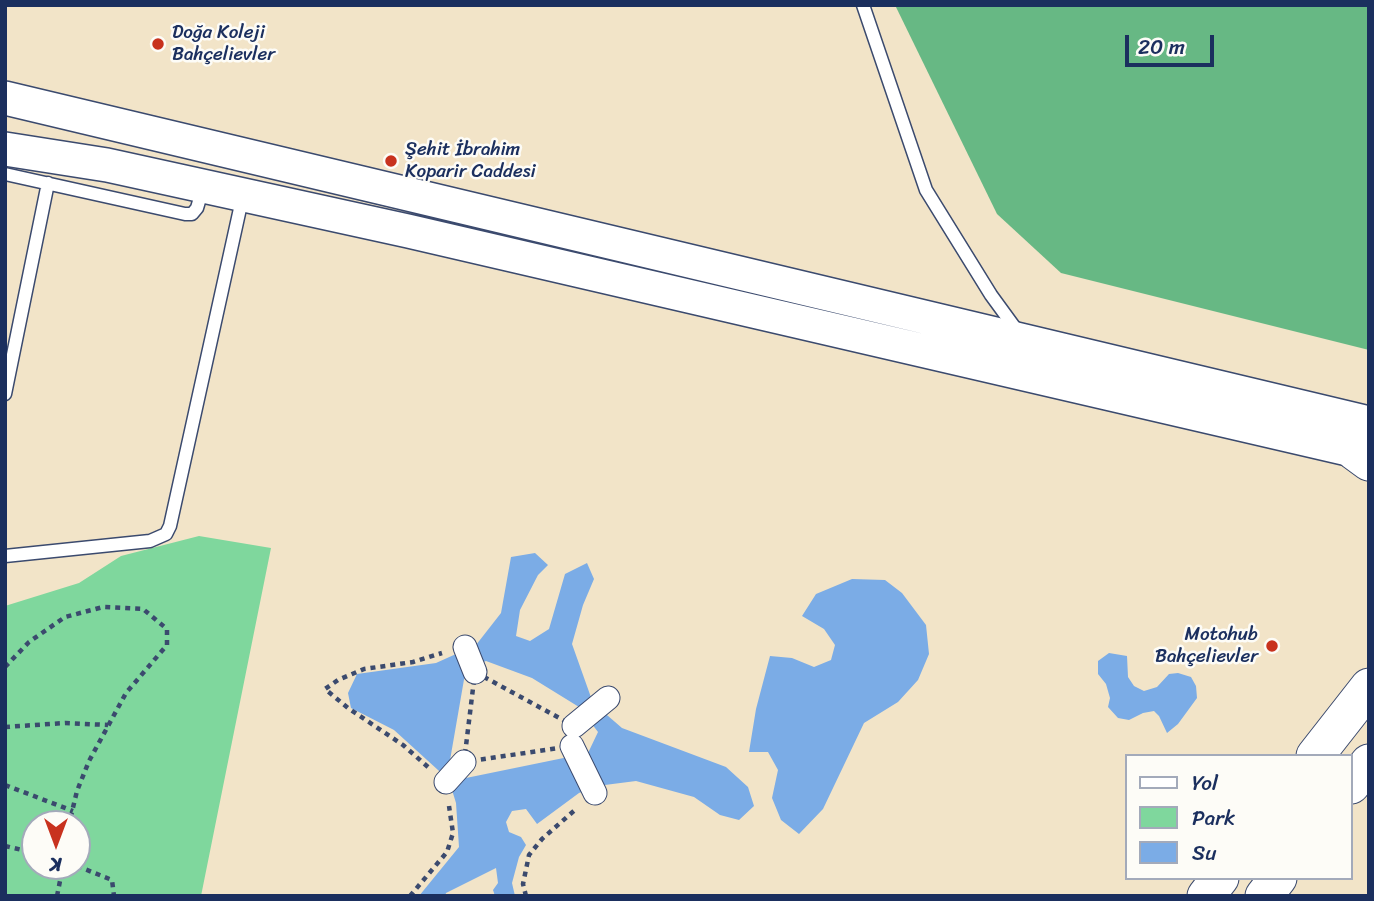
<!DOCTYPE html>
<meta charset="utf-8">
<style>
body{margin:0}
#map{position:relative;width:1374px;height:901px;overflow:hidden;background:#f2e4c8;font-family:Sriracha,sans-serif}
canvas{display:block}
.frame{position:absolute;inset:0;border:7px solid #1b2f5e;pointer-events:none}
.legend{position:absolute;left:1125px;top:754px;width:228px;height:126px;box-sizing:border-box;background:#fdfcf7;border:2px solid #a3aaba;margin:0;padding:9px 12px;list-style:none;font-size:21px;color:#1b2f5e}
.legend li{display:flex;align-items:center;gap:14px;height:35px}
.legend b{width:35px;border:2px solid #a3aaba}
.north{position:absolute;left:21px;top:810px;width:70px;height:70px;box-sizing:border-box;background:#fdfcf7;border:2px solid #a3aaba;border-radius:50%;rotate:180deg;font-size:19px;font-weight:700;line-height:28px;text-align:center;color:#1b2f5e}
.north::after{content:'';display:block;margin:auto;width:24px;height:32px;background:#c8321e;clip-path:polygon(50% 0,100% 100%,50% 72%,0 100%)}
.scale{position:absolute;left:1125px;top:35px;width:89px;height:32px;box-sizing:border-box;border:4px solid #1b2f5e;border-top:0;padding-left:9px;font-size:21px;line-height:24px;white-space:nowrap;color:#1b2f5e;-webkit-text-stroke:5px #fdfcf7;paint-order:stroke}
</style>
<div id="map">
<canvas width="1374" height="901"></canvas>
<div class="frame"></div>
<ul class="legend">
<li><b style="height:9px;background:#fff"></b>Yol</li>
<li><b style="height:19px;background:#7fd79d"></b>Park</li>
<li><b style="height:19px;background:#7bace6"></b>Su</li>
</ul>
<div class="north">K</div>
<div class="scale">20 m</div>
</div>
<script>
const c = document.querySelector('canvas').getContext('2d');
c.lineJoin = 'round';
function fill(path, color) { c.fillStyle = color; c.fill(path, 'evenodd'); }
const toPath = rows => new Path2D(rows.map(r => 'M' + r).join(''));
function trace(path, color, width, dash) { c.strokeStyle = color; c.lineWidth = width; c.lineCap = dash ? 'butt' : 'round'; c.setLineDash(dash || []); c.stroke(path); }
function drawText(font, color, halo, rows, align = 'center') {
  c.font = font + ' Sriracha,sans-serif'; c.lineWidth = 5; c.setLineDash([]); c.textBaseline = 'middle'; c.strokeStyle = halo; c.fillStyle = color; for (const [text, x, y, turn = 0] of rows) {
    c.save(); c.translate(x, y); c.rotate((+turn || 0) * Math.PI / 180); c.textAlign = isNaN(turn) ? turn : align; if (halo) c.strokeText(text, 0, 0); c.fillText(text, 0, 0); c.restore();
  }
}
fill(toPath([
 [199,536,271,548,201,896,5,896,5,606,79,583,121,556],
 [35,824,77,824,77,866,35,866]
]), '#7fd79d');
fill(toPath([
 [895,5,1369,5,1369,350,1061,273,997,214]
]), '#67b884');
fill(toPath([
 [535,553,548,565,538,575,520,610,516,636,530,641,549,629,565,574,587,563,594,579,583,605,572,644,593,703,622,728,726,767,748,787,754,806,739,820,720,815,694,797,636,781,597,786,579,793,537,824,526,809,512,811,506,822,509,832,521,837,526,845,519,857,512,883,515,896,495,896,493,890,498,883,496,868,446,893,445,896,419,896,459,847,456,803,449,780,394,730,351,708,348,693,357,674,436,663,476,645,501,613,511,557],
 [486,661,532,678,579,707,598,732,588,753,466,778,449,766,466,668],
 [852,579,885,580,902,593,926,625,929,654,918,680,898,702,864,723,823,809,799,834,781,820,772,798,778,770,768,752,749,752,756,709,770,656,792,658,814,667,831,660,835,645,824,629,802,616,816,594],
 [1109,653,1127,656,1128,677,1134,686,1144,691,1157,687,1169,674,1178,673,1191,677,1196,686,1197,698,1178,724,1167,733,1159,716,1154,711,1143,713,1129,720,1118,718,1108,707,1110,698,1106,684,1098,674,1098,661]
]), '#7bace6');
const lane = toPath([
 [863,5,926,190,991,295,1018,332],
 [5,174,185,214,192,214,197,208,203,188],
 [5,394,48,183],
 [5,556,150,541,166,534,170,526,243,195]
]);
const street = toPath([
 [465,647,475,672],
 [574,726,608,698],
 [572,746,595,793],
 [446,782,464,762]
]);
const secondary = toPath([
 [5,98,1369,423],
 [5,149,107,165,408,231,1369,454]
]);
const primary = toPath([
 [1354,451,1369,462],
 [1315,756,1369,687],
 [1351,785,1369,763],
 [1206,896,1220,878],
 [1264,896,1278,878]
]);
trace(lane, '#3b4a6e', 15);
trace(street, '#3b4a6e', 25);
trace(secondary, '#3b4a6e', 36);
trace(primary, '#3b4a6e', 39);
trace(toPath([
 [5,667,29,642,65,617,103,607,143,609,167,629,167,645,126,693,89,761,77,791,69,824],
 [475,672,574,726,572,746,464,762,475,672],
 [5,727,65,723,108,725],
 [428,767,403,745,348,708,325,689,338,680,364,669,413,662,442,653],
 [5,785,73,811],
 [5,846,35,853],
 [77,866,112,880,114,896],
 [57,896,63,866],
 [410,896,447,852,453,833,449,806],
 [526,896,523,884,529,855,542,839,576,809]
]), '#3b4a6e', 4.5, [5, 5]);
trace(lane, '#fff', 12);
trace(street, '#fff', 23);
trace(secondary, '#fff', 33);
trace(primary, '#fff', 37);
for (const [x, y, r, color] of [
 [158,44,7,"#c8321e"],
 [391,161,7,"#c8321e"],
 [1272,646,7,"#c8321e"]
]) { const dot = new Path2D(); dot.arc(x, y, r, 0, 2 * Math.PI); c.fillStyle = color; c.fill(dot); trace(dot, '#fdfcf7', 2.5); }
drawText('19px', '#1b2f5e', '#fdfcf7', [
 ["Doğa Koleji",172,33],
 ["Bahçelievler",172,55],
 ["Şehit İbrahim",405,150],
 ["Koparir Caddesi",405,172],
 ["Motohub",1258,635,"right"],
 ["Bahçelievler",1258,657,"right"]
], 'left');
</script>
